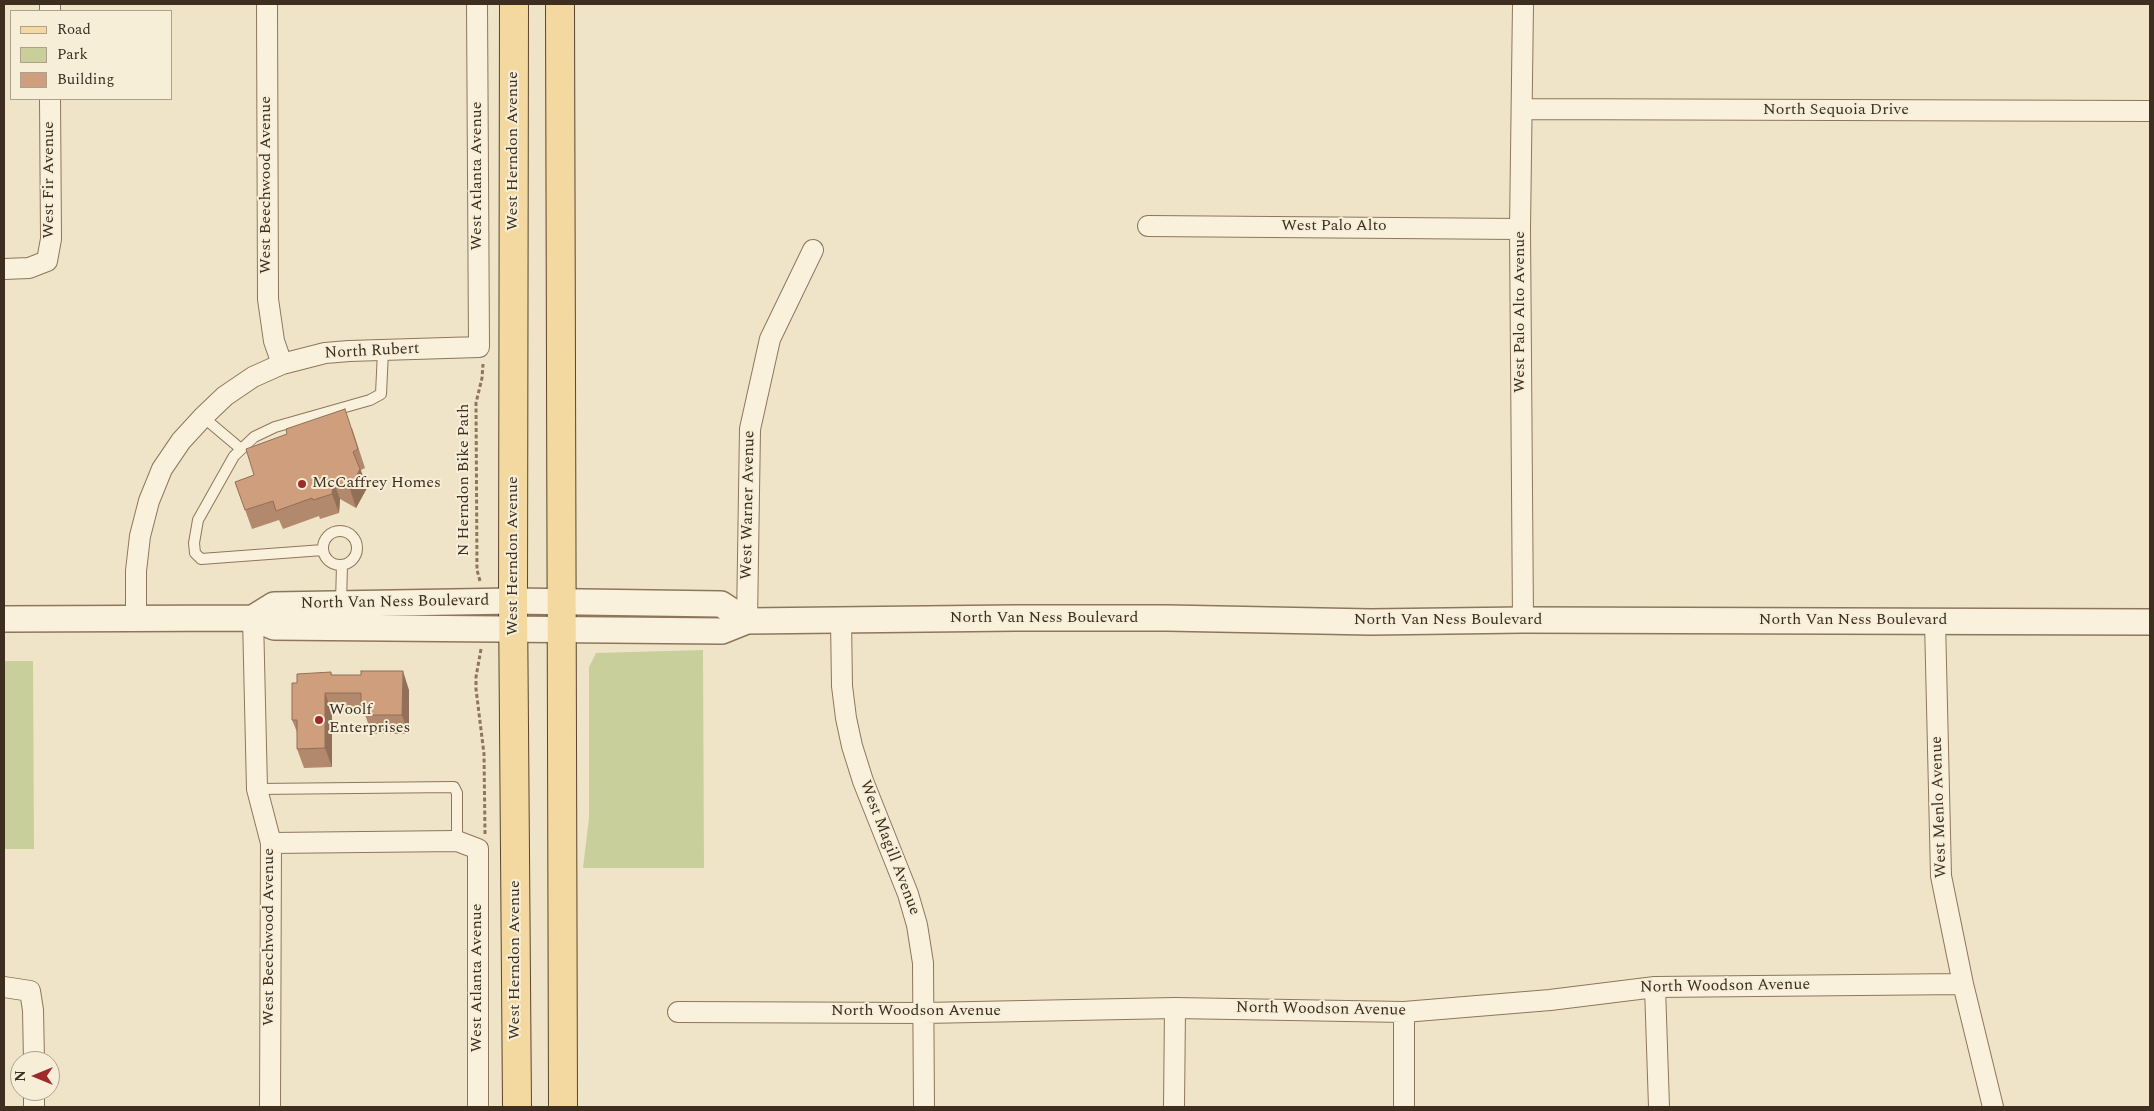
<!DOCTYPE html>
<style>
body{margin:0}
#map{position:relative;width:2154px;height:1111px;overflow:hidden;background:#f0e4c8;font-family:Spectral,serif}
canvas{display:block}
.frame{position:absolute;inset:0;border:5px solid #3d2e20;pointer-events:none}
.legend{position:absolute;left:10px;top:10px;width:162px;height:90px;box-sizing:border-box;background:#f7eed8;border:1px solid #ada18e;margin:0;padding:6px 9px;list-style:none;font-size:15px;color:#3d2e20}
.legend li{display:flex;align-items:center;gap:10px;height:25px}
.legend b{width:25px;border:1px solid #ada18e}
.north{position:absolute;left:10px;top:1051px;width:50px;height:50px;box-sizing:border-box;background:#f7eed8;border:1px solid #ada18e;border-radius:50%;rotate:270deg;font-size:14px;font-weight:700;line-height:20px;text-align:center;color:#3d2e20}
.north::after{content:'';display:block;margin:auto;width:18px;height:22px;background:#9e2a2b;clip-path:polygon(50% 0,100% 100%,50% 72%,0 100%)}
</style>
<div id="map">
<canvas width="2154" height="1111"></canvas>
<div class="frame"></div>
<ul class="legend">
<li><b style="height:6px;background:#f3d9a0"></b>Road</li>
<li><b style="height:14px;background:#c9cf9b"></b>Park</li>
<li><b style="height:14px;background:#cf9f7d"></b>Building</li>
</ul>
<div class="north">N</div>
</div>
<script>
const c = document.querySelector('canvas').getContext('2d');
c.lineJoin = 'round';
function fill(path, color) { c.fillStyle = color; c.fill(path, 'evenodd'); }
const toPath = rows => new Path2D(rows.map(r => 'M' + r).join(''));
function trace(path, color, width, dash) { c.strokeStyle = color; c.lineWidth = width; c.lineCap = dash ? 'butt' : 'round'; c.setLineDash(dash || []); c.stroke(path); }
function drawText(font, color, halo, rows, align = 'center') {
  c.font = font + ' Spectral,serif'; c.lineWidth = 4; c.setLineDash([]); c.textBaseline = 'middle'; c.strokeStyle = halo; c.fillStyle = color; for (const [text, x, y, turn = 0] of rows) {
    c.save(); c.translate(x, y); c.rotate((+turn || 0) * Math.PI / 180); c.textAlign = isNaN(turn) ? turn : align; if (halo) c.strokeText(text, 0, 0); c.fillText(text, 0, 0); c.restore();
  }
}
fill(toPath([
 [703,650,704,868,583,868,589,818,589,667,596,653],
 [4,661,33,661,34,849,4,849]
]), '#c9cf9b');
const service = toPath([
 [203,417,241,449],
 '323 548a17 17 0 1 1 34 0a17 17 0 1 1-34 0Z',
 [323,550,201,559,195,553,194,543,198,520,234,456,254,437,275,427,370,400,381,394,383,351],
 [341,603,342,565],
 [257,789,454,787,457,793,457,841]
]);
const minor = toPath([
 [50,4,50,11],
 [267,4,268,299,274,341,282,364],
 [1523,4,1520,229,1523,620],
 [1522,109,2150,111],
 [1148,226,1520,229],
 [4,269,29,268,47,261,51,239,50,99],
 [253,618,257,789,271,843,270,1107],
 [136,619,136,571,140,536,149,501,162,469,181,441,203,417,225,396,253,377,282,364,325,353,349,351,479,347,477,4],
 [841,620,842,686,846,718,852,746,863,781,908,894,917,925,923,963,924,1107],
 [747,621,750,429,770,339,813,250],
 [1935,621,1941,876,1963,984,1993,1107],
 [271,843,457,841,478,849,478,1107],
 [4,987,30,991,33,1010,34,1061],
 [1655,987,1659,1107],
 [678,1012,924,1013,1175,1008,1404,1012,1550,1000,1655,987,1963,984],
 [1404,1012,1404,1107],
 [34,1091,34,1107],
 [1174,1107,1175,1008]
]);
const tertiary = toPath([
 [253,618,274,605,513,601,721,604,747,621],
 [4,619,253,618,274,627,722,631,747,621,1016,618,1167,618,1371,622,1523,620,2150,622]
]);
const primary = toPath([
 [514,4,513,601,517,1107],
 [560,4,563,1107]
]);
trace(service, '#8d765c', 12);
trace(minor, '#8d765c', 22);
trace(tertiary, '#8d765c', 28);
trace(primary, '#5b4430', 30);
trace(toPath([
 [480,581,477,570,476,403,482,378,483,364],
 [481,649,476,677,476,689,484,754,485,834]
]), '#8d765c', 3, [4, 2.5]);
trace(service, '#faf1dc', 10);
trace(minor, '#faf1dc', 20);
trace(tertiary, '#faf1dc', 25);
trace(primary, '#f3d9a0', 28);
fill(toPath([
 [352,428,365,468,361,470,367,488,356,508,340,499,339,513,320,519,319,516,283,529,279,520,252,529,235,482,254,475],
 [331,672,332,675,409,690,409,734,372,734,364,712,332,712,332,767,304,768,297,749,297,732,292,720,297,683]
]), '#b2896c');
fill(toPath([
 [360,469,367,488,356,508,350,489],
 [333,480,340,499,339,513,332,494],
 [403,671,409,690,409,734,402,715],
 [325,693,332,712,332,767,325,748]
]), '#916f58');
const building = toPath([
 [345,409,358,449,353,452,360,469,350,489,333,480,332,494,313,500,312,498,276,511,273,501,245,510,235,482,254,475,246,449,287,434,286,429,345,409],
 [361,671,403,671,402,715,366,715,366,705,361,705,361,693,325,693,325,748,297,749,297,720,292,720,292,683,297,683,297,674,331,672,331,675,361,675,361,671]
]);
fill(building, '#cf9f7d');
trace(building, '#916f58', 1);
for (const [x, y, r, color] of [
 [302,484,5,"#9e2a2b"],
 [319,720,5,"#9e2a2b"]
]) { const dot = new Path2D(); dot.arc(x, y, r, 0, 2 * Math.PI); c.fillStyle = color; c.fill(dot); trace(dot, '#f7eed8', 2); }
drawText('16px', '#3d2e20', '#f7eed8', [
 ["North Sequoia Drive",1836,111],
 ["West Herndon Avenue",514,151,-90],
 ["West Atlanta Avenue",478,176,-90],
 ["West Fir Avenue",50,180,-90],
 ["West Beechwood Avenue",267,185,-90],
 ["West Palo Alto",1334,227],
 ["West Palo Alto Avenue",1521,312,-90],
 ["North Rubert",372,352,-3],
 ["N Herndon Bike Path",465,480,-90],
 ["West Warner Avenue",749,505,-89],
 ["West Herndon Avenue",514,556,-90],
 ["North Van Ness Boulevard",395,603,-1],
 ["North Van Ness Boulevard",1044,619],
 ["North Van Ness Boulevard",1448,621],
 ["North Van Ness Boulevard",1853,621],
 ["West Menlo Avenue",1940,807,-92],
 ["West Magill Avenue",889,848,69],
 ["West Beechwood Avenue",270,937,-90],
 ["West Herndon Avenue",516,960,-90],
 ["West Atlanta Avenue",478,978,-90],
 ["North Woodson Avenue",1725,987,-1],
 ["North Woodson Avenue",1321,1010,1],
 ["North Woodson Avenue",916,1012]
]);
drawText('16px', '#3d2e20', '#f7eed8', [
 ["McCaffrey Homes",312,484],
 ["Woolf",329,711],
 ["Enterprises",329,729]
], 'left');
</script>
